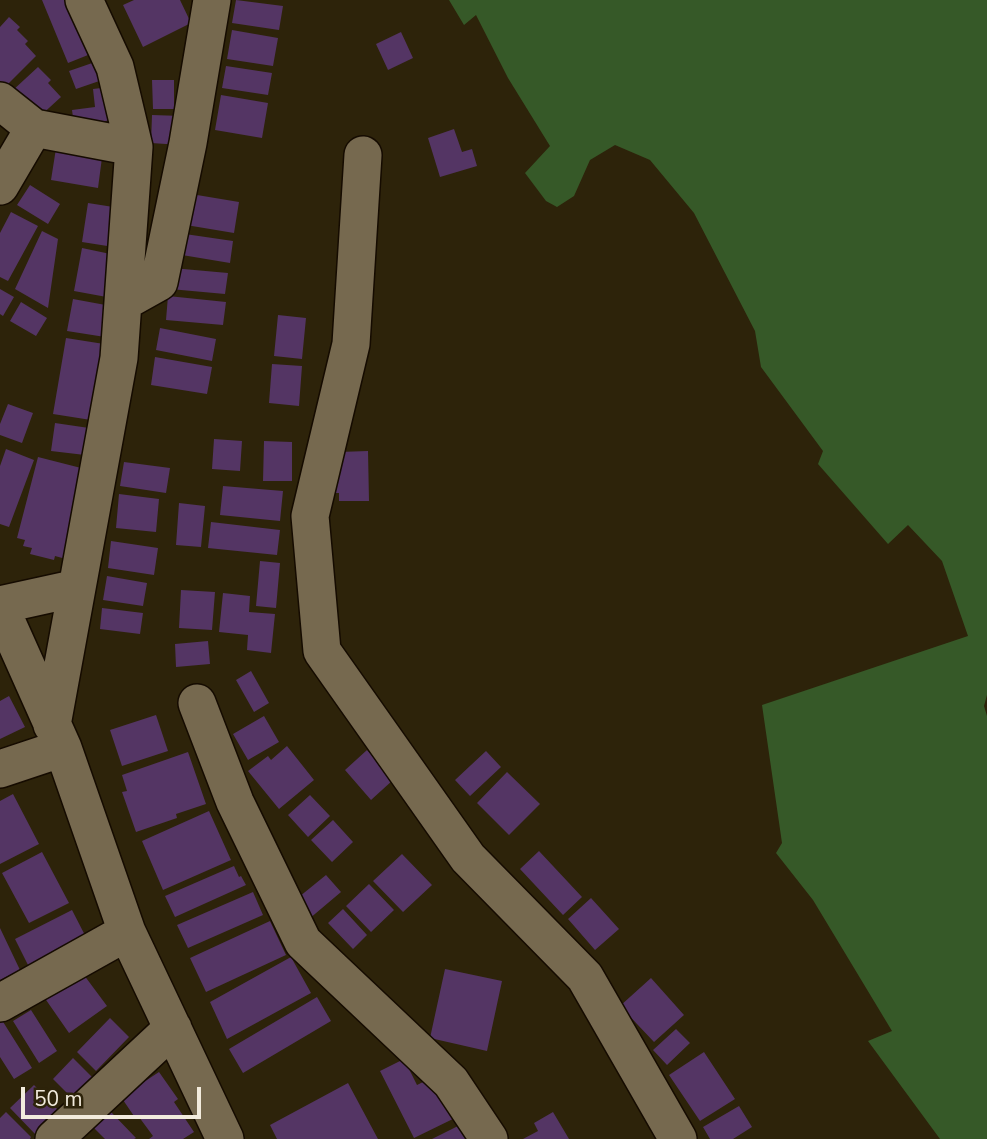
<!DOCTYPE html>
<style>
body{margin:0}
#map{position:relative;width:987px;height:1139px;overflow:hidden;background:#2d230a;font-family:"Nunito Sans",sans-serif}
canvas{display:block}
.scale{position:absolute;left:21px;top:1087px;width:180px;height:32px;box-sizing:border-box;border:4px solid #f2ebdd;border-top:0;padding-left:9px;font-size:21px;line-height:24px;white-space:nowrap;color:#f2ebdd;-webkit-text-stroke:5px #2d230a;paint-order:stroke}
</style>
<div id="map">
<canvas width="987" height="1139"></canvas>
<div class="scale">50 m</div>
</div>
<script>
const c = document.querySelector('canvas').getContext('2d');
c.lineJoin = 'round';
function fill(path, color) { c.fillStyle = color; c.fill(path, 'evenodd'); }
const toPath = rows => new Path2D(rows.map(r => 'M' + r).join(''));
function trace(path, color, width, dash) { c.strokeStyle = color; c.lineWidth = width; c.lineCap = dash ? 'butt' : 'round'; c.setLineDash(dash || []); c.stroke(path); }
fill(toPath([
 [449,0,987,0,987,695,984,706,987,716,987,1139,940,1139,868,1041,892,1031,813,900,776,853,782,843,762,705,968,636,942,561,908,525,888,544,818,464,823,451,761,367,755,331,694,213,650,160,615,145,590,160,574,196,557,207,546,201,525,173,550,146,508,78,476,15,464,25]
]), '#365928');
fill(toPath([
 [42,0,77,0,98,51,68,63],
 [134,0,180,0,191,23,143,47,123,5],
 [236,0,283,6,279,30,232,23],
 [9,17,20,27,17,30,28,41,25,44,36,56,5,87,0,82,0,27],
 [232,30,278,38,273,66,227,59],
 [401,32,413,58,388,70,376,44],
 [101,60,108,78,76,89,69,71],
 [226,66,272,73,268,95,222,88],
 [38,67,51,80,48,83,61,97,38,118,12,91],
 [152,80,174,80,174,109,153,109],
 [109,87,113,120,74,125,72,110,95,107,93,89],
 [221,95,268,103,262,138,215,130],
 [152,115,182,116,181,145,151,143],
 [454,129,462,152,472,149,477,166,440,177,428,138],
 [57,142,103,150,98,188,51,180],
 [30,185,60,204,48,224,17,205],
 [191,194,239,202,234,233,186,225],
 [88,203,126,209,120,248,82,242],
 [11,212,38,226,8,281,0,277,0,233],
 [42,231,58,239,48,308,15,289],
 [185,234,233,241,230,263,182,255],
 [82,248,120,256,112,298,74,291],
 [172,268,228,273,225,294,170,289],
 [0,289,14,297,3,316,0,314],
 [168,296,226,302,223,325,166,320],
 [73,299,111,306,105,337,67,331],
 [21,302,47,318,36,336,10,321],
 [278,315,306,318,302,359,274,356],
 [160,328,216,339,212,361,156,350],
 [66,338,104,344,91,420,53,414],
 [155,357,212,367,207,394,151,385],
 [272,364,302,366,299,406,269,403],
 [8,404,33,413,22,443,0,435,0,424],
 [55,423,89,428,85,455,51,451],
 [214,439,242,441,240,471,212,469],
 [264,441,292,442,292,481,263,481],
 [6,449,34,460,9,527,0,524,0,466],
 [368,451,369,501,339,501,339,493,334,493,333,475,339,474,339,452],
 [38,457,85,469,66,559,55,556,54,560,30,554,32,548,23,546,25,540,17,538],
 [124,462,170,468,166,493,120,486],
 [223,486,283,491,280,521,220,515],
 [119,494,159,499,156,532,116,528],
 [179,503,205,506,201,547,176,545],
 [211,522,280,530,277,555,208,548],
 [111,541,158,548,154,575,108,568],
 [260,561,280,563,276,608,256,606],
 [107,576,147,583,143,606,103,600],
 [181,590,215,592,212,630,179,628],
 [223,593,250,596,249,612,275,614,271,653,247,650,248,635,219,632],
 [102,608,143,613,140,634,100,629],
 [208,641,210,664,176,667,175,644],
 [251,671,269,703,254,712,236,680],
 [9,696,25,727,0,739,0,701],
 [156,715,168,751,122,766,110,730],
 [264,716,279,742,248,760,233,734],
 [287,746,314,780,279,809,248,771,268,756,271,760],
 [367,750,393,780,371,800,345,770],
 [486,751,501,767,470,796,455,780],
 [188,752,206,804,176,814,177,818,136,832,122,792,127,791,122,775],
 [507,772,540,804,509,835,477,803],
 [13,794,39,844,0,864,0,801],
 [310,795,330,816,308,837,288,815],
 [209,811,231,860,163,890,142,841],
 [333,820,353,842,332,862,311,840],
 [539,851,582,897,563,915,520,869],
 [42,852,69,903,29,923,2,873],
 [402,854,432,885,403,912,373,881],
 [234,866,239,877,241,876,246,885,175,917,165,896],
 [326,875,341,892,309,919,294,901],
 [369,884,394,910,371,932,346,906],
 [253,892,263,915,188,948,177,925],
 [591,898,619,929,595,950,568,919],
 [343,909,367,935,353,949,328,923],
 [72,910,90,945,33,975,15,939],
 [270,921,286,955,206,992,190,958],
 [0,928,20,970,0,980],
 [291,957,311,993,227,1039,210,1002],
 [445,969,502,981,487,1051,430,1038],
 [81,971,107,1006,69,1033,44,997],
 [651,978,684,1015,654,1042,620,1006],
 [317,997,331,1021,243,1073,229,1049],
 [31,1010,57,1051,39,1063,13,1021],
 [0,1017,32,1068,14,1079,0,1057],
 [110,1018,129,1037,96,1071,77,1052],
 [676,1029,690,1043,667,1065,653,1050],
 [704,1052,735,1099,700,1121,669,1075],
 [73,1058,92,1077,72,1098,53,1079],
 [404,1059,417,1085,429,1079,459,1116,414,1138,380,1071],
 [159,1072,178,1099,174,1102,194,1132,183,1139,149,1139,153,1136,139,1117,136,1119,121,1097],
 [348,1083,378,1139,277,1139,270,1125],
 [34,1085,60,1112,36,1135,10,1108],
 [739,1106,752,1127,733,1139,710,1139,703,1127],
 [6,1112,31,1137,30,1139,0,1139,0,1118],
 [111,1112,136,1138,134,1139,105,1139,94,1128],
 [553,1112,569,1139,523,1139,538,1131,534,1123],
 [464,1123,472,1139,432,1139]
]), '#543564');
const minor = toPath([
 [0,101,34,128,134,147],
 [363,155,351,344,310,516,322,651,468,858,585,977,678,1139],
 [0,186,34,128],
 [125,301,159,282,188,143,212,0],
 [0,605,77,588],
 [0,607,63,748,127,932,225,1139],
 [197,703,235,802,303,942,451,1082,489,1139],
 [52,725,119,358,134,147,115,67,84,0],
 [0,769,63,748],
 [0,1003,127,932],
 [54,1139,173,1028]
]);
trace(minor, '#150b00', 40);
trace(minor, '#76694f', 37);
</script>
